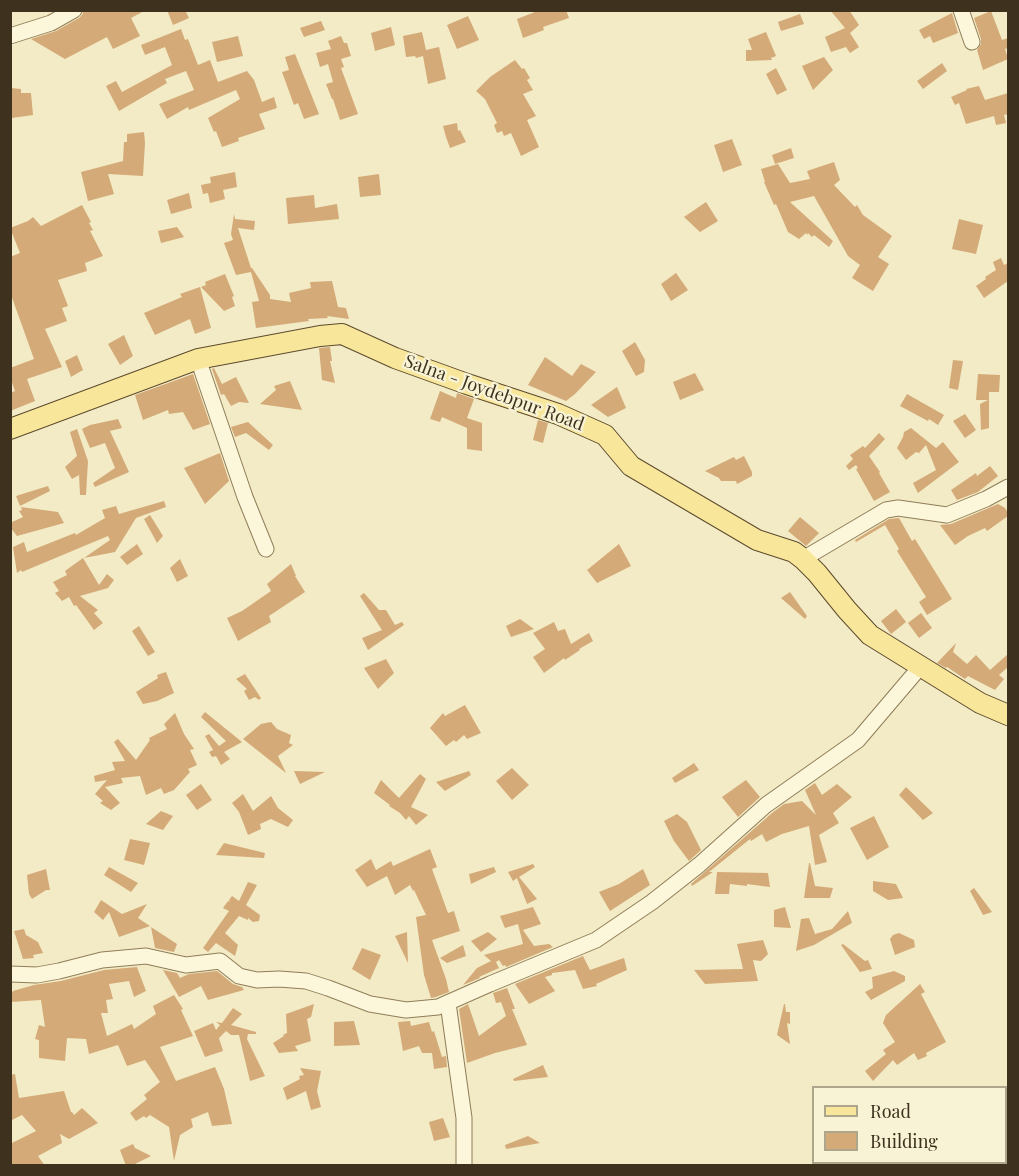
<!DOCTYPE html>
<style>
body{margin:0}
#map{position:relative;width:1019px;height:1176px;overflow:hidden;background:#f2ebc5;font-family:"Playfair Display",serif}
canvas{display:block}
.frame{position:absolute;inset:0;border:12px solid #3e321e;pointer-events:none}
.legend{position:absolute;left:812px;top:1086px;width:195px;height:78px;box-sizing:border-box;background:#f9f3d6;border:2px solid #aea68c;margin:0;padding:8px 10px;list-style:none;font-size:18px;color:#3e321e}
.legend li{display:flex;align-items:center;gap:12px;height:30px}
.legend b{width:30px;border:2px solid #aea68c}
</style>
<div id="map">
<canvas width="1019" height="1176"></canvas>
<div class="frame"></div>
<ul class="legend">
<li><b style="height:8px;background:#f8e79b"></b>Road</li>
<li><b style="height:16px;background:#d4aa78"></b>Building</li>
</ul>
</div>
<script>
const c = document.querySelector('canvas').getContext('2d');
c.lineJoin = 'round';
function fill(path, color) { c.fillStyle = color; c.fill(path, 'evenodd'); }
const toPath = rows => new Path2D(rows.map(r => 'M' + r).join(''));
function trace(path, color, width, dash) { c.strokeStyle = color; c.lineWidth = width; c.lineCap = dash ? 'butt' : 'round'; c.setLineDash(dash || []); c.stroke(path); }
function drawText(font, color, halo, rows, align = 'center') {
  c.font = font + ' "Playfair Display",serif'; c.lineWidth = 4.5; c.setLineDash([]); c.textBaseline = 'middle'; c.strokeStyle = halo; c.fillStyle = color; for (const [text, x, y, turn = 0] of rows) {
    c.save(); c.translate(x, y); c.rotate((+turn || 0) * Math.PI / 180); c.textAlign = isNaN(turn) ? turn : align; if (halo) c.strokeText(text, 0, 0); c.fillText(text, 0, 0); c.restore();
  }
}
fill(toPath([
 [84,10,146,10,131,18,140,36,113,49,107,37,65,59,31,39,56,31,79,18,82,15],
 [167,10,185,10,189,18,173,25],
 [540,10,566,10,569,18,543,27,544,30,523,38,517,19],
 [830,10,849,10,859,25,850,33,859,47,850,53,846,47,831,52,825,37,845,28],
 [991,11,1002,40,1008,38,1008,48,1005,49,1008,59,983,70,977,50,981,44,981,39,974,18],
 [952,13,958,33,933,43,930,36,924,39,919,30],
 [800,14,804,24,781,31,778,22],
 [468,16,479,40,457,49,447,25],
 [321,21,325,30,304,37,300,28],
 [391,27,395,45,375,51,371,33],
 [181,29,185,40,188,39,198,65,210,60,218,82,247,71,254,80,262,102,274,97,277,108,259,114,265,129,238,138,239,141,222,147,216,131,214,132,208,118,240,99,236,90,189,110,188,107,167,119,159,104,194,90,186,71,165,79,167,83,119,111,106,86,116,81,122,92,172,65,165,47,145,55,141,45],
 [422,32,426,50,439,47,446,79,428,84,423,56,416,58,415,56,406,57,403,36],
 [766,32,776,56,771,58,772,60,746,61,746,50,752,50,748,39],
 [238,36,243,56,217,62,212,42],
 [341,36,344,43,347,43,351,56,341,59,344,67,341,68,358,114,340,120,333,99,332,99,326,84,333,82,328,64,320,67,316,53,331,49,328,41],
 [295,54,319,114,304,119,298,103,294,105,282,72,289,70,285,57],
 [824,57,833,70,813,90,802,66],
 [515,60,522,69,524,68,530,78,527,80,533,90,523,94,536,116,527,120,539,147,521,156,511,133,504,136,502,131,497,133,494,125,497,123,485,99,476,91,490,77],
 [942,63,947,71,923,89,917,81],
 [776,68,787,90,777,95,766,74],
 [979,86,985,100,1008,93,1008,114,1004,115,1006,123,996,125,994,116,966,124,959,103,955,105,951,97,967,90,966,89],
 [10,88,21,89,21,93,31,93,33,115,12,118,10,108],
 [457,123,458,131,460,130,466,142,450,148,446,137,443,126],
 [144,132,145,143,143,176,108,174,114,194,88,201,81,172,123,161,124,142,127,142,127,134],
 [732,139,742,165,723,172,714,145],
 [791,148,794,158,775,164,772,155],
 [834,162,840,180,834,185,855,207,857,205,863,215,892,236,878,257,889,264,873,291,852,278,860,265,848,256,814,196,790,202,833,241,829,247,814,235,812,237,808,233,807,235,806,233,799,239,788,232,776,204,774,205,764,182,765,182,761,169,778,164,790,183,810,179,807,171],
 [235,172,237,187,223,190,225,199,210,203,208,193,203,194,201,185,211,183,210,177],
 [379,174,381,195,360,197,358,177],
 [189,193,192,208,171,214,167,200],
 [314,195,315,208,337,204,339,219,288,224,286,198],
 [706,202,718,221,700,232,684,217],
 [82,205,91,222,89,223,93,230,90,231,103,256,85,263,87,271,58,280,68,306,62,308,67,321,45,329,62,367,27,379,35,401,10,411,10,393,15,391,10,377,10,368,34,359,10,292,10,257,20,253,10,228,28,221,33,217,41,226],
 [234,214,235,219,255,221,254,230,238,228,251,268,252,268,270,295,270,299,291,302,289,293,311,288,310,282,332,281,338,307,346,308,349,319,327,316,328,318,308,319,309,321,256,328,252,302,259,301,251,272,236,275,224,243,233,240,231,234],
 [959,219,983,225,976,254,952,249],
 [177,227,184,237,161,243,158,231],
 [1001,258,1004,265,1008,263,1008,281,984,298,976,286,986,279,985,277,996,270,993,262],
 [676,273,688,290,671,301,661,284],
 [225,274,234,296,232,297,235,306,224,311,201,287,206,285,205,282],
 [200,287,211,328,195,334,190,319,155,335,144,313,182,297,180,294],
 [124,335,133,356,120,365,108,344],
 [635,342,645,360,644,372,636,376,622,351],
 [330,347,332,361,330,361,335,383,322,380,319,348],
 [77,355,83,370,71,377,65,361],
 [545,357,572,376,581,364,596,372,575,394,566,401,528,385],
 [953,360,963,361,958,390,949,388],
 [214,368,222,384,236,377,249,403,239,402,231,406,224,394,221,395,212,369],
 [695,373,704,390,680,400,673,382],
 [193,374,210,424,193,430,183,412,169,414,168,410,143,420,135,395],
 [978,374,1000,375,999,392,989,392,989,428,981,430,980,404,988,400,976,400],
 [290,381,302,410,260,404,276,390,274,386],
 [617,387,626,408,608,417,591,405],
 [440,391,456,398,457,393,474,399,467,418,482,423,482,451,467,449,467,428,442,417,440,422,430,419],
 [907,394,944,415,938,425,929,419,928,421,900,406],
 [965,414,976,430,965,438,953,421],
 [118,419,122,428,110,431,129,472,95,487,93,483,115,468,105,443,90,448,82,429,90,425],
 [538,420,548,423,543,443,533,440],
 [248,422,273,445,269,450,246,433,235,437,231,427],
 [911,428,936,448,943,442,959,462,918,493,913,483,936,470,926,445,919,453,916,452,906,460,897,448,903,437,904,432],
 [77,429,88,461,86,495,80,495,79,475,72,479,65,467,77,456,70,432],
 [879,433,885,439,869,456,880,472,879,473,890,492,874,501,856,469,858,468,856,465,849,470,846,466,853,459,850,455,863,446,865,448],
 [220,453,229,481,205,504,184,468],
 [744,456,752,472,752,476,737,484,736,481,721,481,719,478,705,471,734,457,736,460],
 [990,466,998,476,978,492,957,500,951,490,976,473,977,476],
 [48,486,50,491,20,506,16,496],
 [164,501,166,507,136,518,115,552,84,558,110,540,108,536,22,572,21,570,17,573,13,547,24,542,27,552,75,533,76,535,105,518,102,510,116,506,119,514],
 [998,504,1005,508,1008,513,1008,516,987,531,985,528,968,536,955,545,940,525,951,524],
 [21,507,58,512,64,523,17,536,10,527,10,523,23,517,19,511,22,510],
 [150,515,163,536,157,543,144,519],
 [800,517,819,533,806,546,788,531],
 [899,518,912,541,915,539,952,599,927,615,919,602,926,597,897,551,899,549,885,525,856,542,855,540,889,519],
 [137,544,143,554,127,565,120,557],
 [619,544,631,566,597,583,587,570],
 [83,558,99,585,107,574,114,580,108,588,80,596,98,610,94,613,103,623,94,630,76,605,74,606,69,597,62,601,55,593,59,591,53,582,67,575,65,571],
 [180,559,188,576,177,582,170,568],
 [291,564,296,576,295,576,305,592,269,616,271,622,238,641,227,618,242,611,271,591,267,584],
 [790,592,807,616,805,619,781,598],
 [364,593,379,610,386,610,395,625,402,622,404,625,368,650,362,638,382,630,360,596],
 [896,609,906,622,891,634,881,621],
 [921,613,932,628,919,638,908,623],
 [520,619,534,629,511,637,506,626],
 [554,622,558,631,565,629,571,644,589,633,593,641,579,649,580,650,565,660,564,658,544,673,533,657,545,649,533,633],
 [139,626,155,652,148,656,132,631],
 [956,643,953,652,967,664,976,655,990,670,1008,654,1008,667,999,675,1004,679,995,690,968,676,965,679,947,667,946,668,937,663],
 [386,659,394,673,378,689,364,668],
 [166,672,174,693,157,701,143,704,136,692,158,678,157,675],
 [245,674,261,698,259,700,255,697,249,700,244,691,247,689,236,679],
 [465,705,481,733,467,739,464,735,456,742,454,740,446,746,430,728,443,713,445,716],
 [205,712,242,742,224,752,230,759,221,765,216,756,212,757,209,752,213,750,205,736,209,734,219,746,226,741,201,717],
 [175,713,184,734,194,749,190,750,197,765,188,769,190,772,174,790,164,794,161,788,146,795,140,776,121,778,123,783,105,787,120,803,111,810,100,803,103,801,95,794,107,780,95,782,94,776,115,770,112,762,125,761,114,742,118,739,136,760,150,740,149,738,167,729,164,724],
 [271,722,277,729,291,735,289,743,293,745,278,756,286,773,243,739,261,724],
 [694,763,699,770,675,783,672,778],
 [512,768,529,785,512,800,496,781],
 [294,771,325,772,300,784],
 [469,771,471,775,445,791,436,782],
 [420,774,426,779,411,807,428,815,416,825,409,816,406,820,400,813,389,806,390,805,374,793,381,780,399,798],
 [746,780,760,797,738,817,722,797],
 [815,783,822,795,837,784,852,797,833,813,839,823,819,835,827,862,815,865,809,826,782,834,766,842,762,834,751,841,750,839,709,872,713,872,692,886,691,884,772,813,784,804,802,801,816,815,805,790],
 [201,784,212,800,197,810,186,795],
 [906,787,933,813,923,820,899,795],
 [243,794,253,811,271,796,278,808,293,820,288,827,271,819,260,824,261,829,248,835,239,812,232,803],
 [161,811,173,816,163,830,146,824],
 [677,814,687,822,701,850,689,861,674,841,664,821],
 [874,816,889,847,867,860,850,828],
 [130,839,150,843,144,865,124,860],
 [224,843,265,853,264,858,216,855],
 [430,849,437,867,432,869,448,913,454,911,460,931,432,940,446,979,449,992,436,997,431,998,424,975,416,917,426,915,414,890,413,891,410,885,395,895,387,876,367,887,355,870,371,859,376,870,391,861,393,866],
 [809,863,810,863,815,886,833,888,830,898,804,898],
 [533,864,535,867,519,877,537,899,527,904,517,878,513,881,508,872],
 [109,867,138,883,131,892,104,875],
 [494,867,496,872,471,884,469,874],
 [46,869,50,890,46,890,32,899,29,894,27,875],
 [643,869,650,885,610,911,599,892,619,884],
 [717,872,768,873,770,887,747,884,747,886,730,884,729,894,715,894],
 [873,881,896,884,903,898,888,900,873,891],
 [248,882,257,885,246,905,260,915,259,921,253,922,248,918,248,920,239,916,225,933,238,945,235,956,216,943,208,952,203,948,229,911,223,908,228,901,230,902,229,900,232,896,239,901],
 [974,888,992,912,983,915,970,891],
 [101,900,122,914,147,904,138,918,150,926,119,937,109,912,103,920,94,912],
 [533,907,541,924,523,930,534,946,549,944,553,947,506,967,505,965,503,966,499,960,496,962,499,968,479,977,480,978,463,985,477,968,491,961,484,955,523,944,518,924,505,928,500,916],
 [785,907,791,928,774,927,774,910],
 [848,911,852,923,814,945,796,951,801,919,809,918,815,934,832,929],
 [151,927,177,944,174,952,155,948],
 [24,929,26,935,38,942,43,953,33,955,34,958,23,959,14,931],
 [407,932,408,963,395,936],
 [488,932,497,939,481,952,471,941],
 [899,933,914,940,915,947,895,955,890,939,893,935],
 [763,940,768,954,761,961,753,960,758,981,705,984,694,970,743,969,737,944],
 [843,944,865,961,868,960,872,969,860,972,841,945],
 [463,945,466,956,447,963,440,958],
 [362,948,381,955,370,980,352,969],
 [583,956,590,970,624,958,627,970,596,984,597,986,583,989,575,970,552,973,552,975,545,977,555,991,529,1004,515,984],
 [137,967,146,991,134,997,129,981,109,984,113,999,106,1000,108,1013,101,1013,107,1036,132,1024,134,1029,156,1014,153,1006,174,995,183,1009,181,1010,193,1036,160,1047,176,1081,215,1067,224,1089,232,1124,212,1126,208,1112,191,1119,193,1127,180,1135,174,1161,169,1127,150,1115,146,1118,144,1116,136,1121,130,1113,147,1099,144,1095,160,1082,145,1060,127,1066,118,1045,89,1054,86,1039,67,1038,65,1061,39,1058,39,1040,35,1039,39,1025,45,1027,41,1000,10,1002,10,995,13,991,34,985,61,981,104,970],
 [163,970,177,973,180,978,189,974,217,971,233,984,242,987,244,990,208,1000,201,986,179,997],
 [894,971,905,976,905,981,871,1000,865,992,873,988,872,977],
 [920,984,925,992,921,994,946,1042,926,1053,927,1056,918,1060,914,1053,897,1065,893,1060,873,1081,865,1071,886,1054,883,1050,895,1042,883,1023,886,1015],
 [507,988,515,1009,512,1009,527,1045,495,1053,467,1063,459,1009,468,1004,479,1036,506,1016,501,1002,496,1003,493,993],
 [314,1004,311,1017,307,1019,311,1041,295,1046,298,1051,279,1053,273,1043,284,1036,283,1035,287,1033,286,1014],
 [784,1004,785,1004,786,1012,790,1012,790,1024,787,1023,790,1044,777,1035],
 [233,1008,242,1014,231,1025,256,1032,256,1034,248,1034,247,1039,265,1076,250,1081,239,1035,231,1035,226,1031,219,1038,223,1051,205,1057,194,1031,213,1023,216,1030,220,1025,216,1022,222,1023],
 [354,1021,360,1045,334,1046,334,1022],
 [410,1021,411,1026,429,1022,432,1032,434,1031,442,1057,446,1056,447,1067,434,1069,432,1053,422,1053,419,1046,403,1051,398,1022],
 [543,1065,548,1077,514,1081,513,1079],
 [300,1068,321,1071,317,1091,321,1107,311,1110,306,1091,287,1100,283,1088,300,1079,299,1076,304,1075],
 [15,1074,19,1098,64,1091,71,1112,72,1112,74,1115,82,1108,98,1123,69,1139,60,1134,62,1143,38,1156,45,1166,14,1166,10,1161,10,1144,36,1131,22,1115,10,1121,10,1075],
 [443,1118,450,1137,434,1141,429,1122],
 [528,1136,540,1143,506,1149,505,1145],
 [133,1144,135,1148,151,1156,131,1166,126,1166,120,1150]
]), '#d4aa78');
const minor = toPath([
 [961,10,972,42],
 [10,36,51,23,74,10],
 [198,359,245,497,266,549],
 [803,559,886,510,898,508,947,515,986,499,1008,487],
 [10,974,37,975,59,971,102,960,146,956,186,965,220,961,239,976,257,980,279,979,306,981,328,988,370,1004,406,1010,438,1007,490,984,596,940,652,902,699,865,766,805,858,740,921,666],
 [448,1003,464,1118,464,1166]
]);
const major = toPath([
 [10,429,198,359,320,336,342,334,395,358,467,384,558,414,605,435,631,466,757,540,794,552,803,559,817,573,847,610,870,635,980,703,1008,715]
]);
trace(minor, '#907d59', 17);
trace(major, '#5d4a2d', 22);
trace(minor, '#fcf6da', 15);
trace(major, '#f8e79b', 20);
drawText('18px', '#3e321e', '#f9f3d6', [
 ["Salna - Joydebpur Road",494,393,20]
]);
</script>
